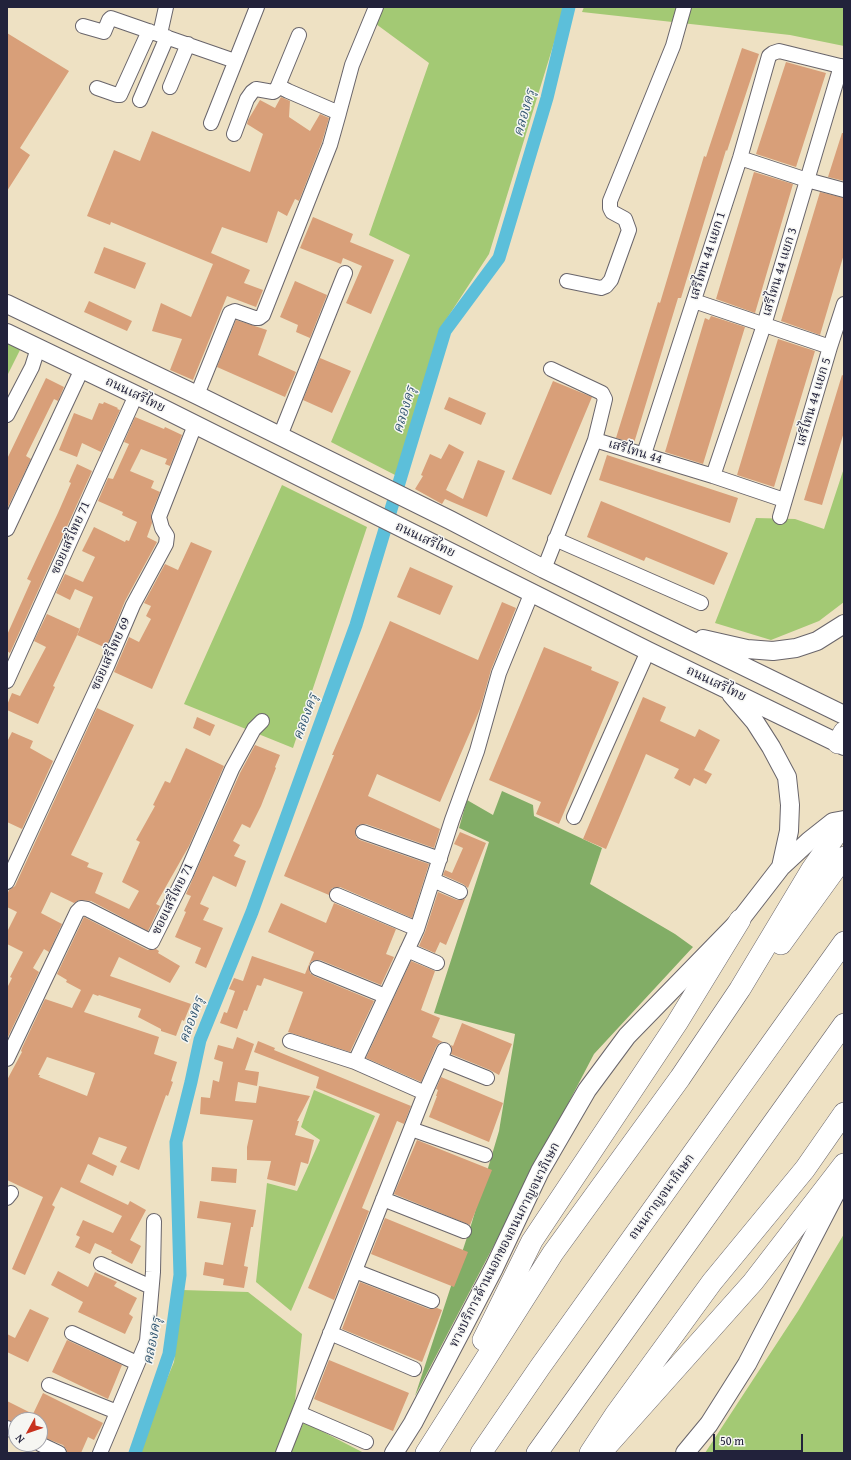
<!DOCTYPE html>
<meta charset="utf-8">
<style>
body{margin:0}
#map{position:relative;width:851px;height:1460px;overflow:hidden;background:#eee1c3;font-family:"Gentium Book Plus",serif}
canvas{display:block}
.frame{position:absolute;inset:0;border:8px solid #22223b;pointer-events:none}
.north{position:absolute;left:8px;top:1412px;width:40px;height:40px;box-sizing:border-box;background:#f6f6f2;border:1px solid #a1a1a9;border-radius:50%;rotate:230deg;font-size:11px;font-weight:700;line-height:16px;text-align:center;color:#22223b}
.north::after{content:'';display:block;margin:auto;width:14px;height:18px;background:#c8321e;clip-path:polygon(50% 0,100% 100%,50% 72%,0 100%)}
.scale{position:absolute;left:713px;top:1434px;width:90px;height:18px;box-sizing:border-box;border:2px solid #22223b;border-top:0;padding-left:5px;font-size:12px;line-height:14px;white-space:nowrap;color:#22223b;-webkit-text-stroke:3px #f6f6f2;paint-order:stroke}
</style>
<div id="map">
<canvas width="851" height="1460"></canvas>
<div class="frame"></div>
<div class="north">N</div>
<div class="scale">50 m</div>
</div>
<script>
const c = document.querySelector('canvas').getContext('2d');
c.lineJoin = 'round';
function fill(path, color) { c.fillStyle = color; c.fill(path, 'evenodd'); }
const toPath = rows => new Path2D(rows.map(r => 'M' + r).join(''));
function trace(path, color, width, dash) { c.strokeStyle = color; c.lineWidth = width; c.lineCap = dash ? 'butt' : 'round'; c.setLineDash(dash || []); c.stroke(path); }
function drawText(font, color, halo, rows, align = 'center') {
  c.font = font + ' "Gentium Book Plus","Noto Serif Thai",serif'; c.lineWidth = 3; c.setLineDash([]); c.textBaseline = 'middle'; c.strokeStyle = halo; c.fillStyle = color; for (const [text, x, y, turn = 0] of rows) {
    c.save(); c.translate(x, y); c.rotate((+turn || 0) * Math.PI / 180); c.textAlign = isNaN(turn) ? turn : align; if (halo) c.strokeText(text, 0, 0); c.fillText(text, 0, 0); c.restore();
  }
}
fill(toPath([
 [384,7,565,7,489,254,440,329,397,476,331,442,410,255,369,235,429,63,376,24],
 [584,7,844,7,844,46,790,35,582,12],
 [7,341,21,348,7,376],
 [844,468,844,602,819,621,771,640,715,623,756,518,795,519,824,529],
 [282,485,367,527,293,748,184,704],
 [314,1090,375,1116,291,1311,256,1282,267,1183,297,1191,320,1140,301,1127],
 [844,1234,844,1453,705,1453,798,1311],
 [182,1290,248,1292,302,1334,294,1410,277,1453,136,1453,174,1362],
 [304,1422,364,1453,290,1453]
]), '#a3c974');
fill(toPath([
 [502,791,533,805,534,816,602,848,590,884,675,934,693,947,594,1054,415,1396,472,1222,499,1131,515,1034,434,1013,489,842,459,828,467,800,493,815]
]), '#82ad66');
trace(toPath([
 [135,1453,169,1354,180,1275,176,1142,191,1082,200,1040,252,912,356,625,445,331,499,258,547,98,569,7]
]), '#5cbfda', 13);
fill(toPath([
 [7,33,69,71,20,148,30,155,7,191],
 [742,48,759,54,727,151,726,150,681,298,678,298,634,443,616,438,658,302,660,303,704,156,706,157],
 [786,62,826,73,796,167,756,154],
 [281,97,290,101,289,117,310,131,320,114,329,118,322,142,299,201,295,199,287,216,278,211,267,243,222,227,211,253,250,270,244,283,263,290,256,307,227,296,193,380,170,370,182,339,152,331,161,303,191,317,213,264,111,222,110,225,87,216,114,150,140,161,152,131,250,172,263,134,247,124,248,120,260,100,275,108],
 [842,133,844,133,844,181,828,177],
 [754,172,793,184,755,313,716,299],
 [820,192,844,198,844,254,820,335,781,321],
 [313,217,353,234,350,242,394,260,371,314,346,303,362,266,343,258,341,264,300,248],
 [104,247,146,263,135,289,94,273],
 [295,281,327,295,310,338,296,332,298,325,280,317],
 [89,301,132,321,127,331,84,312],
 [711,316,745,327,703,464,665,452,705,318,709,320],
 [236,320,267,330,258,355,296,372,285,397,217,367],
 [778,339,815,351,774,487,737,475],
 [320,358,351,371,332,413,303,400],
 [842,375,844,376,844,432,822,505,804,500],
 [46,378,64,387,58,401,54,399,26,456,31,459,7,509,7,459],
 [553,381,592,397,551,495,512,479],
 [449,397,486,413,481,425,444,409],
 [104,402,118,408,117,409,120,410,101,452,82,443,77,457,59,450,74,413,92,420,99,403,103,404],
 [135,417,164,429,165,427,182,435,170,466,165,464,167,459,141,449,130,471,154,481,151,488,160,492,151,514,152,523,147,537,157,542,125,601,106,648,77,635,93,597,75,589,70,600,56,593,65,574,83,582,95,557,82,551,94,527,125,542,126,540,129,541,137,522,122,515,123,512,98,501,108,478,113,479,129,444,124,442],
 [449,444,464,452,446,490,463,499,478,460,505,471,487,517,445,499,442,504,415,489,423,476,421,475,430,454,441,459],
 [607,455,738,498,730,523,599,480],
 [77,464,92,471,10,653,7,651,7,635,31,581,27,579,58,513,71,483,69,482],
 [601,501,728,553,714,585,646,557,644,561,587,537],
 [191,542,212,551,152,689,114,672,129,637,139,642,151,619,146,616,151,606,144,603,165,564,178,570],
 [410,567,453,586,440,615,397,597],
 [502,602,516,608,491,670,480,709,440,802,377,774,368,796,440,829,434,848,366,824,358,825,355,830,356,837,360,840,429,864,412,918,340,887,332,888,329,895,284,876,334,755,332,755,390,621,478,660],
 [47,614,80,629,53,686,55,687,38,724,7,710,7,705,12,693,20,696,46,647,34,641],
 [544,647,592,667,591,670,619,682,559,824,536,814,541,802,489,780],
 [643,697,666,707,660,721,695,737,699,729,720,740,704,770,712,774,706,784,694,778,690,786,674,778,679,769,646,754,606,849,583,839],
 [97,708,134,725,71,855,89,863,87,867,103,873,95,893,129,909,139,891,122,882,140,842,136,840,155,806,153,805,165,781,170,783,186,748,224,766,189,846,156,904,160,906,148,931,91,901,79,900,74,903,51,892,41,913,62,924,49,952,44,949,33,968,39,972,7,1039,7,988,12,978,10,977,23,952,7,944,7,932,17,912,7,907,7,895,9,890,15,886],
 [197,717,215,725,210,736,193,728],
 [12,732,33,741,30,748,53,761,22,829,7,822,7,742],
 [255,745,280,755,275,767,276,768,261,806,250,828,242,824,233,841,240,845,234,856,246,861,236,887,213,876,200,904,209,908,203,920,223,928,206,968,195,963,201,948,175,937,186,912,184,911,191,896,186,894,240,773],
 [460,832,486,843,468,888,463,884,443,875,445,870,452,873,463,848,454,844],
 [438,892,457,900,465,899,446,945,440,942,435,953,419,946,425,932],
 [281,903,326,923,334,903,396,929,386,954,394,957,381,985,320,960,312,961,309,965,310,973,314,976,374,1001,350,1052,288,1032,303,992,264,978,261,986,257,985,247,1011,244,1010,237,1029,220,1023,224,1012,227,1013,235,991,229,989,234,978,243,981,252,956,305,974,314,952,268,932],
 [84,917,148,950,156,949,159,951,158,953,180,966,170,983,119,957,110,976,191,1004,184,1021,182,1020,176,1036,161,1031,161,1029,138,1017,141,1009,99,995,98,996,93,994,84,1012,159,1037,154,1054,177,1062,171,1081,173,1082,168,1096,166,1095,139,1170,120,1162,127,1147,99,1137,92,1154,117,1166,113,1176,88,1164,80,1182,128,1205,130,1201,146,1210,130,1240,141,1246,132,1264,111,1253,112,1251,95,1243,90,1254,75,1247,80,1237,76,1235,83,1220,113,1233,122,1216,61,1187,52,1205,55,1207,25,1275,12,1269,43,1197,7,1180,7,1080,22,1052,21,1051,22,1048,45,999,72,1008,81,990,66,982,67,980,57,974],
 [47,1057,95,1073,87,1096,39,1077,40,1075,38,1075],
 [411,961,435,971,421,1010,440,1018,432,1037,443,1042,439,1043,436,1047,421,1082,366,1058],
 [462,1023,512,1044,499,1075,490,1070,451,1054,452,1049,451,1045,453,1046],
 [237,1037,254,1044,245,1070,259,1072,257,1086,238,1082,235,1101,256,1103,259,1086,310,1096,297,1121,299,1121,295,1135,314,1140,308,1164,301,1162,295,1186,267,1179,271,1161,247,1160,247,1147,253,1120,200,1114,201,1097,210,1098,213,1080,219,1082,223,1062,214,1059,218,1045,233,1049],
 [258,1041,275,1048,274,1050,411,1106,404,1124,397,1121,362,1208,369,1211,334,1300,308,1288,380,1114,316,1088,319,1077,254,1052],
 [441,1077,503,1103,489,1142,429,1117,437,1096,436,1096,438,1090,436,1089],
 [417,1140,492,1170,470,1225,394,1194],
 [212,1167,237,1169,236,1183,211,1181],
 [200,1201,256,1210,253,1227,251,1227,244,1266,248,1267,244,1288,223,1285,224,1279,203,1275,205,1262,223,1265,231,1223,197,1218],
 [385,1218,468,1252,454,1287,371,1254],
 [58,1271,88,1287,95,1272,117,1282,114,1286,137,1298,129,1314,133,1317,125,1334,78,1312,83,1302,51,1285],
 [360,1282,429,1309,437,1308,442,1310,422,1362,342,1329],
 [30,1309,49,1318,28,1362,7,1352,7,1334,15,1338],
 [67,1340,122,1365,108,1399,52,1372],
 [329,1360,409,1393,393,1431,314,1399],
 [43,1393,103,1423,94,1440,88,1437,81,1453,67,1453,66,1449,63,1445,40,1436,40,1420,16,1420,16,1423,7,1420,7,1401,33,1414]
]), '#d89f79');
const minor = toPath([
 [83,26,104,32,109,20,111,18,235,61],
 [160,34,166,7],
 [299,35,278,86,288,91,339,113,352,65,376,7],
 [170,87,188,44],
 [97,88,117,95,120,95,149,31],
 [140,100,167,37],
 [211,123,257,7],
 [234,134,247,99,252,92,256,89,273,92,275,91,278,86],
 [740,158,807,180,844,190],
 [567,281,601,288,606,286,611,280,629,230,625,219,612,212,610,208,610,201,673,46,684,7],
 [694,301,830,347],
 [197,395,230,313,235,311,255,318,259,318,263,315,330,145,339,113],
 [7,415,32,367,38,348],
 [280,436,345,273],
 [595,440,713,476,784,500],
 [644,454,740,158,769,56,773,53,779,51,844,67],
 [713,476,764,325,841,66],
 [780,517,830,347,844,304],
 [7,529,82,369],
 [555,539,701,603],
 [544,569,595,440,605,399,602,393,551,369],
 [7,681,136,395],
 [574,817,648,651],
 [363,832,440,859],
 [433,880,460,892],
 [7,882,107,666,133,605,166,544,167,536,162,528,159,517,195,425],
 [337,895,417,929],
 [407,950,437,963],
 [317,968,385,996],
 [290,1041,355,1062,425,1093],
 [7,1059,77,912,81,908,87,909,152,942,186,874,232,769,254,729,262,721],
 [440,1059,487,1078],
 [355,1062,417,929,452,820,477,751,499,673,532,592],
 [411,1129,485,1155],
 [7,1198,11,1193],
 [383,1199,464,1231],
 [101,1264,151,1287],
 [355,1271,432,1301],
 [72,1333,137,1363],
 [330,1333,414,1369],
 [49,1385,117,1412],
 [299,1413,366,1442],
 [7,1428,16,1432],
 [40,1444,59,1453],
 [100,1453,147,1341,153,1272,154,1221],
 [283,1453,425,1093,444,1050]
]);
const major = toPath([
 [7,304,197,395,450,520,544,569,844,715],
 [7,333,136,395,648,651,844,746],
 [703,639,747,649,773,651,796,648,817,641,844,624],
 [731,694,755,722,771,747,787,777,790,805,789,831,781,867],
 [394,1453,413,1423,494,1268,540,1171,587,1090,627,1036,740,920,781,867,809,841,833,822,844,820],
 [685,1453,709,1424,747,1364,844,1177]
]);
const highway = toPath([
 [838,743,844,732],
 [781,944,844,857],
 [483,1340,532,1241,677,1023,740,920],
 [605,1448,753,1282,844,1164],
 [426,1453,553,1253,680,1078,740,989,812,869,844,823],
 [481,1453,540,1367,844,942],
 [537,1453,844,1024],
 [590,1453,615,1415,712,1282,805,1169,844,1113]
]);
trace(minor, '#69656b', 16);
trace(major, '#69656b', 20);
trace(highway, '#69656b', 22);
trace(minor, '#fff', 14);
trace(major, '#fff', 18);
trace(highway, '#fff', 21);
drawText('13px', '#22223b', '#f6f6f2', [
 ["เสรีไทน 44 แยก 1",708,256,-72],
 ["เสรีไทน 44 แยก 3",780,272,-73],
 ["ถนนเสรีไทย",135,395,26],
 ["เสรีไทน 44 แยก 5",814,402,-73],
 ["เสรีไทน 44",635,452,17],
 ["ซอยเสรีไทย 71",71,538,-66],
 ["ถนนเสรีไทย",425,540,26],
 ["ซอยเสรีไทย 69",111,654,-66],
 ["ถนนเสรีไทย",716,684,26],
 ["ซอยเสรีไทย 71",173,899,-64],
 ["ถนนกาญจนาภิเษก",662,1197,-54],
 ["ทางบริการด้านนอกของถนนกาญจนาภิเษก",505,1245,-63]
]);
drawText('italic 14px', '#365973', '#f6f6f2', [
 ["คลองครุ",525,113,-74],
 ["คลองครุ",405,410,-73],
 ["คลองครุ",306,717,-70],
 ["คลองครุ",192,1020,-70],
 ["คลองครุ",153,1341,-79]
]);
</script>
